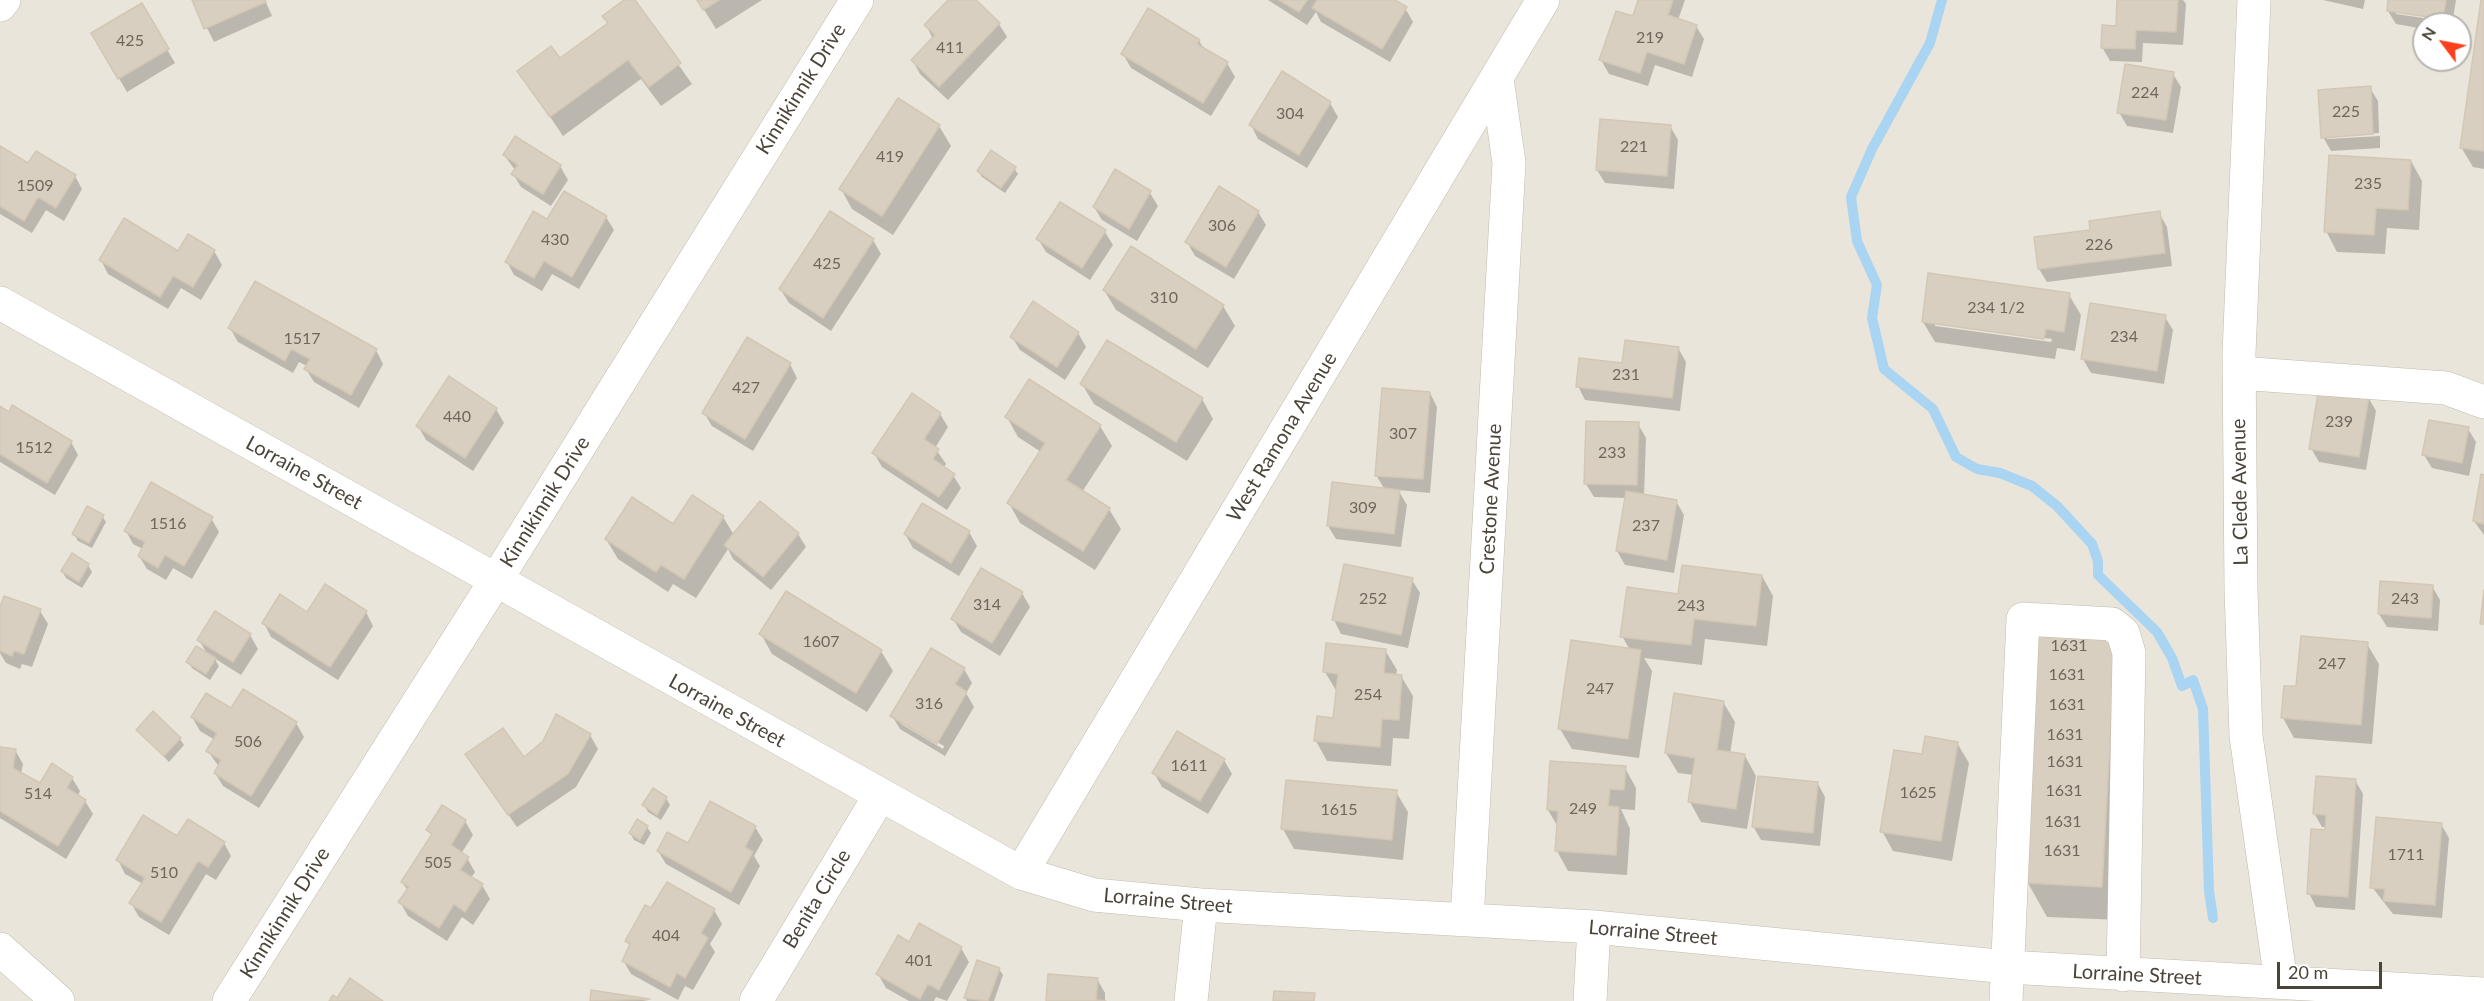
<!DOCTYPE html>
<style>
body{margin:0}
#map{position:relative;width:2484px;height:1001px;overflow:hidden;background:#f6f3ec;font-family:Lato,sans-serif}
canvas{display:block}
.north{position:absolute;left:2412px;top:12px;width:60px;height:60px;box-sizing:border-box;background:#fff;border:2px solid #b7b4b0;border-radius:50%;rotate:302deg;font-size:16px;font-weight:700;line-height:24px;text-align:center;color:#4b4439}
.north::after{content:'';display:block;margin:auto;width:21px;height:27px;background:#fc3f1d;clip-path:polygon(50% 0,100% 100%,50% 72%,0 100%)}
.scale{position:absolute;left:2277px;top:962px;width:105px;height:27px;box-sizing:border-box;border:3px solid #4b4439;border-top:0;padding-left:8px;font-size:18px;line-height:21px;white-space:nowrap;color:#4b4439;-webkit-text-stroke:4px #fff;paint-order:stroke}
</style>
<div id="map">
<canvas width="2484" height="1001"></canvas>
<div class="north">N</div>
<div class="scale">20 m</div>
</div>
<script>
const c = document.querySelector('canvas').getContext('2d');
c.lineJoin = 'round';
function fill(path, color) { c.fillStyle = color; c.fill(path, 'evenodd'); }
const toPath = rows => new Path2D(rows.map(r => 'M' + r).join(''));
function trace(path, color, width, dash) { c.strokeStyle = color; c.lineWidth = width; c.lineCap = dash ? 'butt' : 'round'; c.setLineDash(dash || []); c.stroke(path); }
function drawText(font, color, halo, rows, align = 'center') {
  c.font = font + ' Lato,sans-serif'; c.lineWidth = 4.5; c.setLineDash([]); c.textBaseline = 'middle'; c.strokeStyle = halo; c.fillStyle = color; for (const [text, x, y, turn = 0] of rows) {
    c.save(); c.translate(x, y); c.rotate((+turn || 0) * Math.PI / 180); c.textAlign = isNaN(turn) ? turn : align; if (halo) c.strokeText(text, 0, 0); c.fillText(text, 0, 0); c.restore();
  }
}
fill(toPath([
 [0,0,2484,0,2484,1001,0,1001],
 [2424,24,2460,24,2460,60,2424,60]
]), '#eae5da');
fill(toPath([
 [193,0,265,0,272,16,214,42],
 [626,0,633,0,692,84,661,106,641,79,563,136,519,71,560,60,609,24,604,16],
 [698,0,762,0,716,29],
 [950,0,974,0,999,24,1007,37,948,100,920,74,913,61,933,39,926,25],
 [1392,0,1405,8,1413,22,1390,62,1321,22,1316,12,1307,25,1268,0],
 [1639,0,1685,0,1678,20,1696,26,1704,39,1692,77,1655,65,1648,86,1609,74,1601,60,1634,18],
 [2119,0,2183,0,2186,4,2183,45,2143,43,2142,62,2110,61,2102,47,2117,28],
 [2323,0,2365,0,2363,9],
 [2390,0,2456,0,2452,24,2424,24,2424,29,2396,24,2388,11],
 [2396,11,2451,19,2450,22,2396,14],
 [2482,0,2484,0,2484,169,2473,167,2461,147],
 [141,5,175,63,127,92,93,34],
 [1199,41,1205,50,1227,63,1235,77,1211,116,1131,68,1123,54],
 [2173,74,2181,87,2173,133,2127,126,2119,112],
 [2370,88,2378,101,2379,133,2327,136,2327,139,2380,136,2380,148,2331,151,2323,137],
 [1330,103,1338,117,1307,168,1258,139,1251,125],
 [939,126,951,146,893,235,852,209,841,189],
 [1670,126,1678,140,1674,189,1605,183,1597,170],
 [0,148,29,165,75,176,82,189,64,221,46,210,32,233,0,214],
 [504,155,560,166,568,180,551,206,521,187,513,174,515,170],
 [2411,161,2422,181,2419,230,2387,228,2385,254,2337,252,2326,231],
 [1014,168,1018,174,1005,193,982,177,978,171],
 [1116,171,1150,193,1158,206,1137,241,1102,220,1094,207],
 [1258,212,1266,225,1234,279,1195,256,1187,242],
 [831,213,873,240,881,254,831,331,789,303,781,290],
 [2159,213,2167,227,2172,266,2047,282,2039,269,2035,239,2092,231],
 [606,217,614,230,579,289,552,274,542,291,514,275,507,262,548,221],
 [1105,232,1113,245,1090,280,1046,252,1038,239],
 [214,251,222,265,201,300,181,288,168,309,108,274,101,260],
 [1104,290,1223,306,1235,326,1208,368,1116,310],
 [2069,295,2081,315,2075,351,2057,348,2055,359,1935,342,1923,322],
 [1935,323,2052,339,2051,342,1935,326],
 [2165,317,2173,330,2164,384,2091,373,2083,359],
 [230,328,376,350,383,364,359,408,314,382,306,369,307,366,299,362,293,373,238,342],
 [1078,333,1086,347,1065,380,1020,350,1012,337],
 [1678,348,1686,362,1680,411,1585,400,1578,386],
 [790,364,797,378,753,451,712,426,704,413],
 [450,378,496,409,504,423,473,471,426,440,418,426],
 [1082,384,1202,399,1213,419,1187,461,1094,404],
 [1430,393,1437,407,1430,493,1398,490,1407,505,1401,547,1336,539,1328,526,1385,490,1376,475],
 [2368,397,2376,411,2366,470,2319,462,2311,448],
 [0,408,71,442,78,455,55,495,0,462],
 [940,414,948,427,935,448,946,464,943,468,953,475,961,488,947,510,882,467,874,453],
 [1007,417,1100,426,1112,446,1082,492,1109,509,1121,529,1095,570,1020,523,1009,503,1041,452,1018,437],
 [1638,424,1646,438,1644,496,1676,501,1684,515,1674,573,1625,565,1617,551,1627,498,1594,497,1586,484],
 [2468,429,2476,442,2469,476,2432,468,2424,455],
 [2484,476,2484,535,2474,521],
 [692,497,723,517,734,535,798,534,806,547,771,590,733,559,728,549,696,598,673,584,668,592,618,559,606,539,674,526],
 [102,516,106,522,92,548,78,541,74,534],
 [211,518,219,532,192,579,173,568,166,580,147,569,139,556,143,549,133,544,126,531],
 [969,532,977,546,959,576,913,548,905,534],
 [88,565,92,572,82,588,66,578,62,571],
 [1762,576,1773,596,1767,646,1705,639,1702,665,1644,658,1652,671,1639,758,1572,749,1560,729,1630,650,1622,636,1679,595],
 [1412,580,1420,593,1408,648,1341,634,1334,620],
 [2432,586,2440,600,2438,631,2387,627,2379,614],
 [1022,593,1030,607,1000,656,961,632,953,619],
 [0,611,40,611,48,624,32,667,22,664,20,669,6,663,0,653],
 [366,612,373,626,338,680,271,637,264,623,308,614],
 [761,634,881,651,893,671,867,712,772,654],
 [250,635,258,649,241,675,214,658,219,666,210,680,192,668,188,662,208,655,199,640],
 [2367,644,2379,664,2372,744,2294,738,2283,718,2298,688],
 [1385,650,1397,670,1396,676,1401,676,1413,696,1409,739,1393,738,1391,766,1327,761,1316,741,1335,719,1337,692,1325,672],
 [964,669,972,683,966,693,974,707,945,756,900,729,892,716],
 [901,721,944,746,943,749,901,724],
 [2134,672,2121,920,2047,917,2028,883],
 [1723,702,1735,722,1730,754,1745,756,1756,776,1747,829,1701,822,1690,802,1694,775,1678,773,1666,753],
 [231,710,296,723,304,737,259,808,223,786,215,773,219,767,208,751,215,740,200,731,192,717],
 [138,730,180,739,184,745,169,762],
 [590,735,598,749,576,787,517,827,475,767,523,759],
 [1957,743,1969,763,1952,861,1893,851,1882,831,1923,756],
 [0,748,15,750,23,764,21,774,40,786,72,778,80,791,78,796,85,801,93,814,66,859,0,818],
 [1224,760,1232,774,1208,814,1162,787,1154,773],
 [1625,768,1636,788,1635,810,1621,809,1630,829,1627,875,1568,871,1557,851,1558,827,1548,810],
 [2355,780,2363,794,2355,910,2316,907,2309,893,2327,827,2322,827,2314,813],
 [1818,784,1825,797,1820,846,1761,840,1753,826],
 [653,790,666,798,670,805,661,820,648,812,644,805],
 [1396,792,1408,812,1403,860,1294,849,1283,829],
 [465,821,473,835,461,854,467,858,475,872,471,878,482,885,490,899,473,925,462,917,447,941,408,916,400,902,408,891,402,882,432,836,428,830],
 [2441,824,2449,838,2442,918,2393,914,2372,887],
 [647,827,651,833,644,845,634,840,630,833],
 [755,827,763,840,754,856,760,866,739,905,666,864,658,851],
 [178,838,224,843,231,856,216,880,206,874,169,935,139,917,131,903,143,884,125,874,118,860],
 [714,910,722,924,710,944,715,952,693,990,685,986,678,1000,631,974,623,960,630,947,627,941,652,911],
 [909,944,961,948,969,962,947,1001,936,997,934,1001,909,1001,886,988,878,974],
 [978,962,999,969,1003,975,994,1001,967,1001,965,998],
 [1097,979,1105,993,1105,1001,1048,1001],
 [593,992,649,1001,591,1001]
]), '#0003');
trace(toPath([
 [1942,0,1930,43,1872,149,1851,197,1857,241,1877,285,1872,318,1884,369,1933,409,1956,457,1977,469,2000,473,2032,486,2057,506,2092,544,2098,561,2098,575,2157,632,2172,658,2182,686,2193,680,2203,709,2209,891,2213,918]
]), '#a9d4f2', 10);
const building = toPath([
 [192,0,265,0,266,2,204,29,192,0],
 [624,0,635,0,681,63,649,87,628,60,550,117,517,71,551,46,560,58,608,23,602,16,624,0],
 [697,0,719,0,703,10,697,0],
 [948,0,976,0,1000,23,939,87,911,60,935,35,924,25,948,0],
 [1279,0,1307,0,1299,12,1279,0],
 [1317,0,1395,0,1407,7,1382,49,1312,8,1317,0],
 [1638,0,1673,0,1668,15,1697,25,1684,64,1647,52,1640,73,1599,60,1616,11,1633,16,1638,0],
 [2117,0,2178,0,2176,32,2136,30,2135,49,2101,48,2102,25,2116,26,2117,0],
 [2388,0,2446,0,2443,19,2387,11,2388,0],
 [2481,0,2484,0,2484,151,2460,148,2481,0],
 [142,3,169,49,118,79,91,33,142,3],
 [1148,8,1200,40,1197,44,1228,62,1203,103,1121,54,1148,8],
 [2125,64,2174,72,2166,120,2117,113,2125,64],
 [1282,71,1331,102,1299,155,1249,125,1282,71],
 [2371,86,2373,134,2321,138,2318,90,2371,86],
 [898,98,940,125,882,216,839,189,898,98],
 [1600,119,1671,125,1667,176,1596,170,1600,119],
 [515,136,561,165,543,194,511,174,518,165,503,155,515,136],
 [0,146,28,163,36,151,76,175,56,208,38,197,24,221,0,206,0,146],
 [991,150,1016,167,1001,188,977,171,991,150],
 [2329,155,2411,160,2408,210,2376,208,2374,235,2324,232,2329,155],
 [1115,169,1151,191,1129,229,1093,207,1115,169],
 [1219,186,1259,211,1226,267,1185,242,1219,186],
 [564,191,607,216,572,277,544,261,534,278,505,262,533,211,547,219,564,191],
 [1060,202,1106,230,1082,268,1036,239,1060,202],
 [830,211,874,239,823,318,779,289,830,211],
 [2160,211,2165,253,2038,269,2034,237,2090,230,2089,221,2160,211],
 [124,218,178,251,188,234,215,250,193,287,173,276,160,297,99,260,124,218],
 [1131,246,1224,305,1196,349,1103,290,1131,246],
 [1928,273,2070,293,2064,332,2046,329,2044,339,1922,322,1928,273],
 [255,281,377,349,351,395,304,369,310,359,291,349,285,361,228,328,255,281],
 [1033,301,1079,332,1057,367,1010,337,1033,301],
 [2090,303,2166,315,2157,371,2081,359,2090,303],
 [747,337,791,363,745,439,702,413,747,337],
 [1107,340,1203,398,1176,442,1080,384,1107,340],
 [1625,340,1679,347,1672,398,1576,387,1579,358,1622,363,1625,340],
 [449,376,497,408,465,458,416,426,449,376],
 [1029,379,1101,425,1066,480,1110,508,1083,551,1007,503,1045,443,1005,417,1029,379],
 [2319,387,2369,396,2359,457,2309,449,2319,387],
 [1382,388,1430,392,1423,479,1375,476,1382,388],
 [912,393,941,413,924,439,939,449,933,459,955,474,939,497,872,453,912,393],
 [12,405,72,441,47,483,0,454,0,406,9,412,12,405],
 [2429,420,2469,427,2462,463,2422,455,2429,420],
 [1586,421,1639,422,1637,485,1584,484,1586,421],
 [2481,474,2484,475,2484,524,2473,521,2481,474],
 [151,482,213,517,184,566,165,555,158,568,138,556,145,542,124,531,151,482],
 [1332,482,1400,490,1394,534,1327,526,1332,482],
 [1626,491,1677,500,1667,560,1616,551,1626,491],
 [692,495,724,516,684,579,661,565,656,572,605,539,632,497,673,524,692,495],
 [760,501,799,533,763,577,724,545,760,501],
 [922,503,970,531,951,563,904,534,922,503],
 [87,506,104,515,89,543,72,534,87,506],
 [72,553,89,564,79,582,61,571,72,553],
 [1344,564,1413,578,1401,635,1332,620,1344,564],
 [1682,565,1762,575,1756,626,1694,619,1691,645,1620,637,1627,587,1678,594,1682,565],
 [981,568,1023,592,992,643,951,619,981,568],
 [2380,581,2433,585,2431,618,2378,614,2380,581],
 [325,584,367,611,330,667,262,623,280,594,307,612,325,584],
 [2484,590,2484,624,2480,624,2484,590],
 [786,591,882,650,856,693,759,634,786,591],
 [4,596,41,609,24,654,14,651,12,656,0,651,0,607,4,596],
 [215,611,251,634,233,662,197,640,215,611],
 [2039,633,2116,636,2102,887,2026,883,2039,633],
 [2301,636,2368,642,2361,725,2281,718,2284,686,2296,686,2301,636],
 [1571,640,1641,650,1628,739,1558,729,1571,640],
 [1326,643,1386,649,1384,673,1402,675,1399,720,1382,719,1380,747,1314,741,1317,716,1333,718,1338,674,1323,672,1326,643],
 [196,646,216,658,206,674,186,662,196,646],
 [931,648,965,668,955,684,967,692,937,744,890,716,931,648],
 [243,689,297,722,251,796,214,773,221,760,206,751,217,733,191,717,206,693,231,708,243,689],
 [1674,693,1724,701,1717,750,1745,754,1736,809,1688,802,1695,758,1665,753,1674,693],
 [153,711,181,738,164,756,136,730,153,711],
 [556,714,591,734,568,774,508,815,465,754,503,728,524,757,543,741,556,714],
 [1177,731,1225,759,1200,801,1152,773,1177,731],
 [1925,736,1958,742,1941,841,1880,832,1894,750,1922,754,1925,736],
 [0,747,16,749,13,768,40,783,52,763,73,777,67,788,86,800,58,846,0,811,0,747],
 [1550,761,1626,766,1624,790,1610,789,1608,806,1619,807,1616,855,1555,851,1558,811,1547,810,1550,761],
 [1758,776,1818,782,1813,833,1752,827,1758,776],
 [2316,776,2356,779,2348,897,2307,894,2311,829,2325,830,2326,815,2313,814,2316,776],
 [1286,780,1397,790,1392,840,1281,829,1286,780],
 [653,788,667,797,657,815,642,805,653,788],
 [710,801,756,826,745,847,753,852,731,892,657,851,667,832,688,843,710,801],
 [442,805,466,820,451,845,469,857,460,870,483,884,465,912,454,904,439,928,398,902,409,887,401,882,432,834,426,830,442,805],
 [143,815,177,836,188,819,225,842,208,867,198,861,161,922,129,903,145,878,116,860,143,815],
 [2376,817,2442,823,2435,905,2383,901,2385,889,2370,888,2376,817],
 [637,819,648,826,640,840,629,833,637,819],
 [667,882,715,909,701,933,708,938,685,978,677,973,670,987,622,961,630,944,625,941,645,905,651,908,667,882],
 [919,923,962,947,939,990,928,984,920,999,876,974,898,935,909,942,919,923],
 [977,960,1000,968,988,1001,964,998,977,960],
 [1048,974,1098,978,1096,1000,1106,1001,1046,1001,1048,974],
 [350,978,383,1001,329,1001,333,995,337,998,350,978],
 [591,990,650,999,590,1001,591,990],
 [1274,991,1315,993,1314,1001,1273,1001,1274,991]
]);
fill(building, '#d8cfc1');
trace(building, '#d3c7b4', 1.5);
const minor = toPath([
 [2254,0,2239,353,2241,589,2246,736,2281,982],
 [0,5,4,0],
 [0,303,1021,873,1094,895,1201,905,1594,927,2008,967,2484,994],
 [2239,373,2446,388,2484,402],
 [1021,873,1543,0],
 [1467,920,1509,163,1497,79],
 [0,949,58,1001],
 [229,1001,496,580,857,0],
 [756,1001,879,797],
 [1191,1001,1201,905],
 [1590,1001,1594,927],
 [2006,1001,2023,619,2112,624,2123,633,2129,653,2123,975]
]);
trace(minor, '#c2bbae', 34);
trace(minor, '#fff', 33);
drawText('16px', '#6e675b', null, [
 ["219",1650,38],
 ["425",130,41],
 ["411",950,48],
 ["224",2145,93],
 ["225",2346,112],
 ["304",1290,114],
 ["221",1634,147],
 ["419",890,157],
 ["235",2368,184],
 ["1509",35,186],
 ["306",1222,226],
 ["430",555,240],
 ["226",2099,245],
 ["425",827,264],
 ["310",1164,298],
 ["234 1/2",1996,308],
 ["234",2124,337],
 ["1517",302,339],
 ["231",1626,375],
 ["427",746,388],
 ["440",457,417],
 ["239",2339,422],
 ["307",1403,434],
 ["1512",34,448],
 ["233",1612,453],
 ["309",1363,508],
 ["1516",168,524],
 ["237",1646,526],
 ["252",1373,599],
 ["243",2405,599],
 ["314",987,605],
 ["243",1691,606],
 ["1607",821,642],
 ["1631",2069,646],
 ["247",2332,664],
 ["1631",2067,675],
 ["247",1600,689],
 ["254",1368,695],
 ["316",929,704],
 ["1631",2067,705],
 ["1631",2065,735],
 ["506",248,742],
 ["1631",2065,762],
 ["1611",1189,766],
 ["1631",2064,791],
 ["1625",1918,793],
 ["514",38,794],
 ["249",1583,809],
 ["1615",1339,810],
 ["1631",2063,822],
 ["1631",2062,851],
 ["1711",2406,855],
 ["505",438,863],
 ["510",164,873],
 ["404",666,936],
 ["401",919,961]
]);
drawText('20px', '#4b4439', '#fff', [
 ["Kinnikinnik Drive",801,89,-58],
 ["West Ramona Avenue",1282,437,-59],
 ["Lorraine Street",304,473,29],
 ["La Clede Avenue",2240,492,-91],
 ["Crestone Avenue",1491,499,-87],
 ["Kinnikinnik Drive",545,502,-58],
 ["Lorraine Street",727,711,29],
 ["Benita Circle",817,899,-59],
 ["Lorraine Street",1168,901,5],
 ["Kinnikinnik Drive",285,913,-58],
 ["Lorraine Street",1653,933,5],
 ["Lorraine Street",2137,975,3]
]);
</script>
